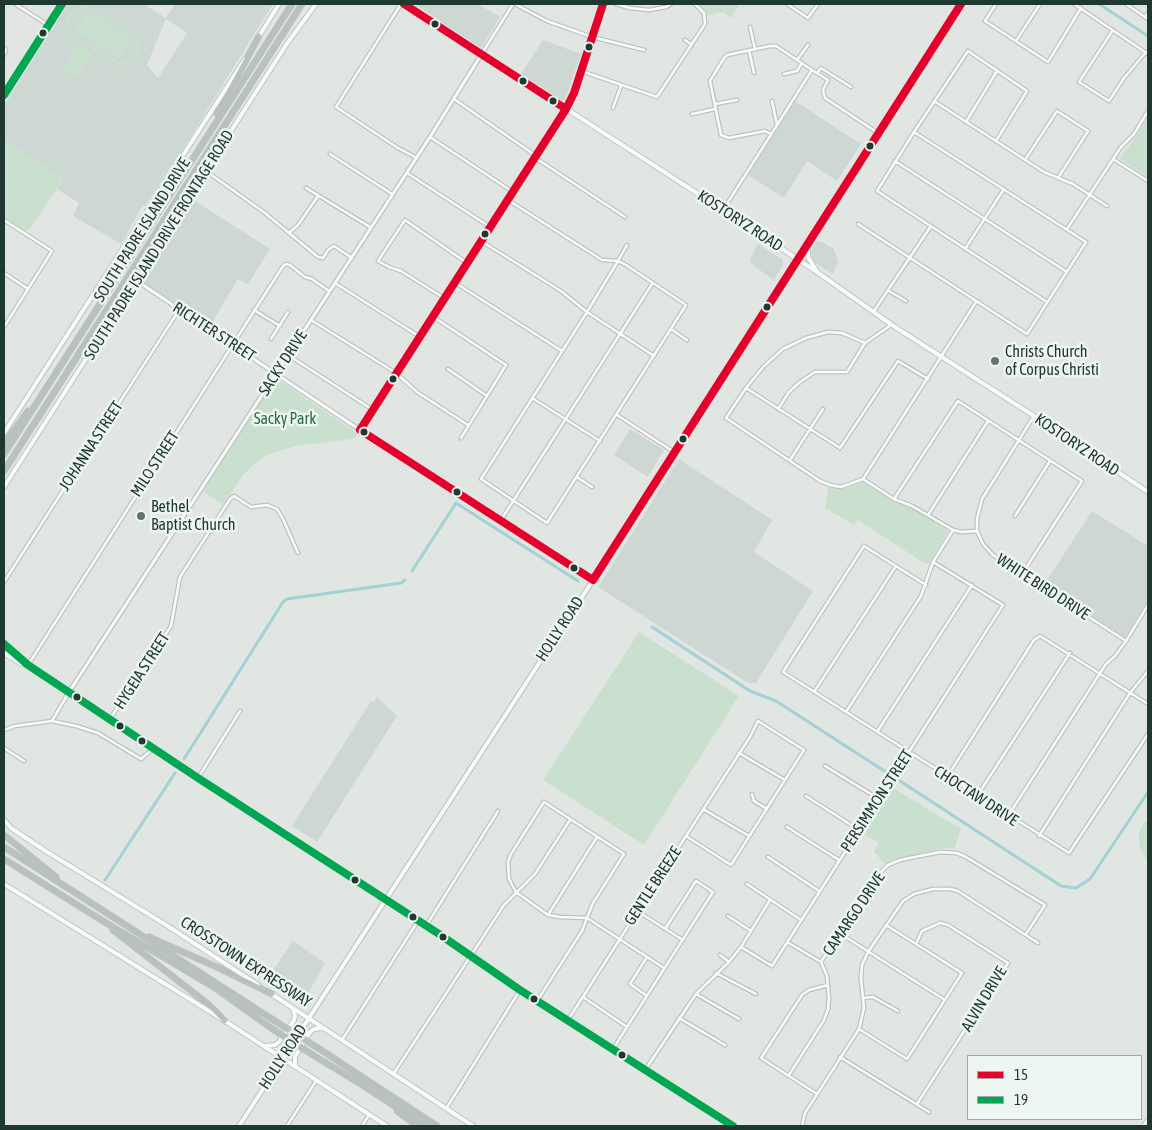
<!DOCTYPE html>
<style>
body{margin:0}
#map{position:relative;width:1152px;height:1130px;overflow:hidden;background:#e1e6e3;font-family:"Asap Condensed",sans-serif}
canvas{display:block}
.frame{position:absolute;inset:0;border:5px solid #1f3830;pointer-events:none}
.legend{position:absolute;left:967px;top:1055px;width:175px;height:65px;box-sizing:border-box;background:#eef6f1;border:1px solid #9baaa4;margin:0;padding:6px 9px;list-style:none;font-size:15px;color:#1f3830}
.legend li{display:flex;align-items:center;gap:10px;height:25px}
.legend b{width:25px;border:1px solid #9baaa4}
</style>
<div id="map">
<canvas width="1152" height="1130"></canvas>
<div class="frame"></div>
<ul class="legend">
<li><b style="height:6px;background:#e4002b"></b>15</li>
<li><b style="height:6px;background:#00a651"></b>19</li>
</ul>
</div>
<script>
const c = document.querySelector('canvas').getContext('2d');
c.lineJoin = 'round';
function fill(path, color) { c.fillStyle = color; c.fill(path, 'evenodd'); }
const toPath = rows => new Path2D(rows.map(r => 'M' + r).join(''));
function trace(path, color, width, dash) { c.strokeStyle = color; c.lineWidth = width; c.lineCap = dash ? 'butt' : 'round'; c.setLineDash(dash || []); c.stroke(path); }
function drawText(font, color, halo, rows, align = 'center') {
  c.font = font + ' "Asap Condensed",sans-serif'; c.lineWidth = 5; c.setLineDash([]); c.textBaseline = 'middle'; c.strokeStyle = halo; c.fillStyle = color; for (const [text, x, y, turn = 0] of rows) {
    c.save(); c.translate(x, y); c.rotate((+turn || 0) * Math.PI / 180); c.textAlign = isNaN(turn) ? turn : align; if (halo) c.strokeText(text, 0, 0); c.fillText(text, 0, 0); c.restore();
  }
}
fill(toPath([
 [68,4,144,4,166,18,175,4,273,4,173,165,145,206,143,205,121,244,73,216,79,203,57,189,63,179,4,140,4,105],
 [166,19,187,33,158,78,147,65],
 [414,4,478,4,500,17,481,48],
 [543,40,581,54,565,100,563,101,521,74],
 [795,101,861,144,837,181,807,161,784,198,748,175],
 [192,199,270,249,248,284,238,279,210,326,141,281],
 [816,241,822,242,834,249,838,262,833,274,815,263,812,259,812,250],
 [758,244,782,259,783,265,774,280,751,264,750,260],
 [630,429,664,450,648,477,614,455],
 [679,459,772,520,754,552,813,591,756,683,748,683,598,587],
 [1092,511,1148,546,1148,600,1125,637,1044,585],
 [377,697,397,716,317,842,292,826,371,701,374,702],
 [293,941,325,963,309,992,304,995,295,991,293,994,267,979]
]), '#ced8d3');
fill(toPath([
 [699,4,740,4,731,18,723,12,707,16],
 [87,5,137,36,140,44,140,53,133,62,123,65,128,68,127,70,62,29,63,27,68,30,67,18,73,9,79,6],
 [84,7,91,10,134,38,138,45,135,57,126,62,119,62,74,35,69,27,69,19,74,11],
 [88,11,131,39,119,59,75,31],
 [78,44,93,53,76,79,62,70],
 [1148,118,1148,177,1119,158,1133,141],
 [4,140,63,179,29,230,24,230,4,217],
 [276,378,358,434,352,439,295,446,267,455,251,467,243,475,223,505,203,491],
 [863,482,893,501,915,510,948,531,929,564,921,561,858,520,854,525,825,508,828,488,844,489],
 [639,632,739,696,644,845,543,780],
 [890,786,961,829,955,848,939,849,896,859,884,864,874,851,879,843,861,832],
 [1144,821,1148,824,1148,862,1139,845,1139,833]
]), '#c9e0ce');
trace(toPath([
 [1099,4,1148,36],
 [412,571,456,503,578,581],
 [652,627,750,691,776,701,889,774],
 [184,759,283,602,287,599,401,583,405,580],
 [897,779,1061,886,1076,888,1090,879,1148,792],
 [105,880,175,773]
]), '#a1d2d4', 3);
const minor = toPath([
 [15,4,48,25],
 [401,4,336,107,398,148,415,157],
 [515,4,547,21,592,37,644,50],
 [616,4,630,8,649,10,666,7,671,4],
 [787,4,808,18,818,4],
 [996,4,985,21,1048,62,1081,8],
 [1074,4,1148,54],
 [1126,4,1148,19],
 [1145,17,1148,13],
 [750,27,755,49],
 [1113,30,1079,82,1109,101,1124,78,1146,52],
 [685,40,692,45],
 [1016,41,1040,4],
 [4,48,6,50,4,55],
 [749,50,754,73],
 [481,55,513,4],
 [797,60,808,45],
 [581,71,657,97,705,24,704,13,695,4],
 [817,73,821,68,851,87],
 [784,74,797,71,802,63],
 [454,99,532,153,537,159,625,217],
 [772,101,777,125],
 [934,101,1044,172,1073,184,1107,206],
 [715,104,737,100],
 [613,108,621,86],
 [692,114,715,109],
 [966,122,997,71],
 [771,134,765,131,729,138,721,135,710,81,724,58,727,55,770,46,776,46,812,70],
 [430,137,513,192],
 [996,141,1027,91,968,51,914,132,877,191,1047,302],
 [330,154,392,194],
 [1113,159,1148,181],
 [1025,160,1057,111,1088,131,1058,178],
 [895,161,1067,272],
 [206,171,265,213,318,257,323,258,328,250,334,246,352,258],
 [407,173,490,227],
 [306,188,370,227],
 [508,200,602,260,618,261,626,265,686,305,547,523,481,479,587,312,618,261,627,245],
 [723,210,812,70,828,80,823,90,825,98,878,133],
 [4,220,52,251,4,327],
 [858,224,1027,334,1086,242,914,132],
 [1067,229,1121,147,1134,134,1148,111],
 [289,233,298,225,318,196],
 [481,241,561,291,587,312,654,356],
 [965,249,1004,189],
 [4,273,28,289],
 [454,282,562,351],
 [335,283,420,337],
 [889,291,906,301],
 [444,298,401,271,389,267,378,261,405,220,467,263],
 [254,310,280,326],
 [874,311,931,226],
 [432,316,506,365,461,438],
 [311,320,396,373,417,392,468,425],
 [671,329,687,340],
 [271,339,288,312],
 [288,355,373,410],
 [448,369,487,396],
 [746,388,840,448,898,361,928,379],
 [532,398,600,441],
 [778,409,789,392,800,382,815,372,847,372,865,343,891,325],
 [617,415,674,452],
 [1034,416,982,499,977,519,977,531,983,544,993,555,1126,641],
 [790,460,823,409],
 [577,477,592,487],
 [863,479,841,487,830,485,820,481,726,418,746,388,764,366,783,349,806,338,828,332,842,333,865,343],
 [863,479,976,302],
 [863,479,894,499,912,506,953,530,961,532,977,531],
 [894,499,958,401,1082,481,1022,574],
 [928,515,988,421],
 [1015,516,1050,461],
 [501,520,652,284],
 [4,582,179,310],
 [926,585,864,546,783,672,1069,853,1148,734],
 [28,665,283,266,286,264,290,265,305,277,312,279,329,291],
 [814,692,896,566],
 [846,712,921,596,933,562,953,530],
 [110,719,171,626,180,577,230,499,234,496,251,507,267,505,277,509,283,519,298,553],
 [52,721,69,692],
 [4,730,15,726,52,721,76,726,98,733,141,759,154,748],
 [877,732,972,585],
 [4,748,24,761],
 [739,753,785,780],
 [825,766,879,799],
 [947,777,1034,640,1040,636,1148,704],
 [198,778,240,711],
 [752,794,754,801,767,809],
 [806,796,859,830],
 [977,796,1070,653],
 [703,809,749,836],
 [1008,816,1106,664,1115,656,1126,641,1148,605],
 [787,827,839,860],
 [1039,836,1130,693,1148,671],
 [768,857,819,891],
 [747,884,801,920],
 [637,911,683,940],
 [548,915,597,837],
 [728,916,751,931],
 [426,926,498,811],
 [839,933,945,1000],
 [787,942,821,962,827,976,829,998,828,1009,824,1020,789,1075],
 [916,944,922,931,940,923,948,925,1008,963,917,1104],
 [741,947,772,966,1003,605,933,562],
 [720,955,729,962],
 [821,962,839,933,878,875,888,865,900,860,940,852,957,853,966,857,1045,905,1026,934],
 [716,973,756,994],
 [696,994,739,1019],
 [647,996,630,984,647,957],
 [583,997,627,1027],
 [863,998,873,997,898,1011],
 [537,1001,582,931,587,918,593,903,624,854,544,802,511,854,508,862,509,879,516,892,548,915,560,917,587,918,664,968],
 [679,1018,725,1045],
 [568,1020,686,836,750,737,758,721,804,750,731,865,686,836],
 [859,1029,907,1059,962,973,886,925],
 [342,1040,418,921],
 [613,1049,713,892,696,881,665,929],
 [840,1057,929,1112],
 [645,1070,696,994,729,962,741,947,770,900],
 [394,1073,504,905,535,874,570,820],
 [817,1094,761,1058,802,995,809,990,828,985],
 [446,1109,520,990],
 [287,1126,316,1081],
 [362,1126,369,1115],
 [802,1126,805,1113,859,1029,864,1008,861,979,862,965,868,952,903,901,914,894,933,889,950,889,958,891,1038,943]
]);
const tertiary = toPath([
 [137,281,360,430,593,580],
 [360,430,566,109,574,93,603,4],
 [69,692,430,137,481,55]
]);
const secondary = toPath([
 [404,4,723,210,817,272,892,325,1034,416,1148,492],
 [258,38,279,4],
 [4,95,62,4],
 [192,192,286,45,316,4],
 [808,245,808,257,816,270],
 [4,433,245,59],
 [4,487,182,209],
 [4,644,23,659,28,665,198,778,439,934,520,990,733,1126],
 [4,653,20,663,28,665],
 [4,820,11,828,44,850,163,923,258,985],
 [4,884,225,1021,387,1126],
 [270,993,473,1126],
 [264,1046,275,1045,279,1042,294,1020,295,1016,293,1008],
 [295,1066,295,1057,310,1032,314,1029,324,1028],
 [239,1126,593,580,961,4],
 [1144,1126,1148,1120]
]);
const motorway = toPath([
 [217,114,259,36],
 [114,302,132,280,189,195,194,190],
 [4,444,28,411],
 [4,454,292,4],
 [4,471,302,4],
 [4,835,56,877],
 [4,847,275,1021],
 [4,859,98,918,215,988,271,1028],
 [113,930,208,1004,225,1021],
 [149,937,219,968,272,994],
 [318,1048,437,1126],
 [313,1055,364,1086,425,1126],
 [397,1111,417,1126]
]);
trace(minor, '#bec3c0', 5);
trace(tertiary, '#bec3c0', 5.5);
trace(secondary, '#bdc4c0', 6);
trace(motorway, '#bbc3c0', 7);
trace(minor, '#fafbfb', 2.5);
trace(tertiary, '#fafbfb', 3);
trace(secondary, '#fafbfb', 4);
trace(motorway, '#b9c1be', 4.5);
const motorwayBridge = toPath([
 [275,1021,318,1048],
 [271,1028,313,1055]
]);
trace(motorwayBridge, '#bbc3c0', 7, []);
trace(motorwayBridge, '#b9c1be', 4.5);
trace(toPath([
 [404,4,566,109],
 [603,4,574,93,566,109,360,430,593,580,961,4]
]), '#e4002b', 8);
trace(toPath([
 [4,95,62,4],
 [4,644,28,665,198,778,439,934,520,990,733,1126]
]), '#00a651', 8);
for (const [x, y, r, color] of [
 [435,24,4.5,"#1f3830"],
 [43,33,4.5,"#1f3830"],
 [589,47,4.5,"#1f3830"],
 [523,81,4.5,"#1f3830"],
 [553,101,4.5,"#1f3830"],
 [870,146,4.5,"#1f3830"],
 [485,234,4.5,"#1f3830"],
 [767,307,4.5,"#1f3830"],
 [995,361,5,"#63756f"],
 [393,379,4.5,"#1f3830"],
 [364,432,4.5,"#1f3830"],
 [683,439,4.5,"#1f3830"],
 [457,492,4.5,"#1f3830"],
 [141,516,5,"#63756f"],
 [574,568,4.5,"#1f3830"],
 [77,697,4.5,"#1f3830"],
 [120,726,4.5,"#1f3830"],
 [142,741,4.5,"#1f3830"],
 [355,880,4.5,"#1f3830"],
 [413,917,4.5,"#1f3830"],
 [443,937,4.5,"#1f3830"],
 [534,999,4.5,"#1f3830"],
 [622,1055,4.5,"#1f3830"]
]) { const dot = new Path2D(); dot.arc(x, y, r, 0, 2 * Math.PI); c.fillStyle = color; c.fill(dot); trace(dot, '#eef6f1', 2); }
drawText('16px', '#1f3830', '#eef6f1', [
 ["KOSTORYZ ROAD",740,221,33],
 ["SOUTH PADRE ISLAND DRIVE",142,230,-58],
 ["SOUTH PADRE ISLAND DRIVE FRONTAGE ROAD",159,245,-58],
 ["RICHTER STREET",214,332,33],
 ["SACKY DRIVE",283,363,-57],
 ["KOSTORYZ ROAD",1077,445,34],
 ["JOHANNA STREET",91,446,-57],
 ["MILO STREET",155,464,-57],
 ["WHITE BIRD DRIVE",1043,587,33],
 ["HOLLY ROAD",560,629,-57],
 ["HYGEIA STREET",142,671,-57],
 ["CHOCTAW DRIVE",976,796,33],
 ["PERSIMMON STREET",877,801,-57],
 ["GENTLE BREEZE",653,886,-57],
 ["CAMARGO DRIVE",854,914,-56],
 ["CROSSTOWN EXPRESSWAY",246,962,33],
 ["ALVIN DRIVE",984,999,-59],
 ["HOLLY ROAD",283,1057,-57]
]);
drawText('16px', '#1f3830', '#eef6f1', [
 ["Christs Church",1005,352],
 ["of Corpus Christi",1005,370],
 ["Bethel",151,507],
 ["Baptist Church",151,525]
], 'left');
drawText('16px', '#2b6e3f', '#eef6f1', [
 ["Sacky Park",285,419]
]);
</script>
